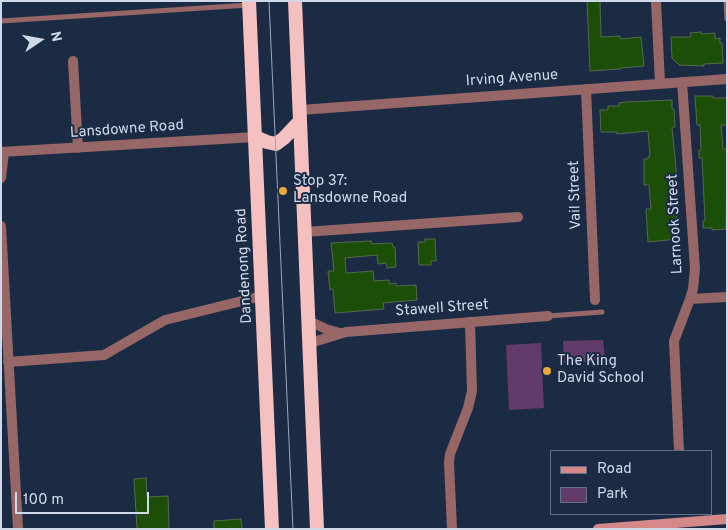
<!DOCTYPE html>
<style>
body{margin:0}
#map{position:relative;width:728px;height:530px;overflow:hidden;background:#1b2b44;font-family:Overpass,sans-serif}
canvas{display:block}
.frame{position:absolute;inset:0;border:2px solid #cfd9ea;pointer-events:none}
.legend{position:absolute;left:550px;top:450px;width:162px;height:65px;box-sizing:border-box;background:#1b2b44;border:1px solid #637186;margin:0;padding:6px 9px;list-style:none;font-size:15px;color:#cfd9ea}
.legend li{display:flex;align-items:center;gap:10px;height:25px}
.legend b{width:25px;border:1px solid #637186}
.north{position:absolute;left:15px;top:15px;width:50px;height:50px;-webkit-text-stroke:4px #1b2b44;paint-order:stroke;rotate:78deg;font-size:14px;font-weight:700;line-height:20px;text-align:center;color:#cfd9ea}
.north::after{content:'';display:block;margin:auto;width:18px;height:22px;background:#cfd9ea;clip-path:polygon(50% 0,100% 100%,50% 72%,0 100%)}
.scale{position:absolute;left:15px;top:492px;width:134px;height:22px;box-sizing:border-box;border:2px solid #cfd9ea;border-top:0;padding-left:6px;font-size:15px;line-height:18px;white-space:nowrap;color:#cfd9ea;-webkit-text-stroke:4px #1b2b44;paint-order:stroke}
</style>
<div id="map">
<canvas width="728" height="530"></canvas>
<div class="frame"></div>
<ul class="legend">
<li><b style="height:6px;background:#d58889"></b>Road</li>
<li><b style="height:14px;background:#613c6b"></b>Park</li>
</ul>
<div class="north">N</div>
<div class="scale">100 m</div>
</div>
<script>
const c = document.querySelector('canvas').getContext('2d');
c.lineJoin = 'round';
function fill(path, color) { c.fillStyle = color; c.fill(path, 'evenodd'); }
const toPath = rows => new Path2D(rows.map(r => 'M' + r).join(''));
function trace(path, color, width, dash) { c.strokeStyle = color; c.lineWidth = width; c.lineCap = dash ? 'butt' : 'round'; c.setLineDash(dash || []); c.stroke(path); }
function drawText(font, color, halo, rows, align = 'center') {
  c.font = font + ' Overpass,sans-serif'; c.lineWidth = 4; c.setLineDash([]); c.textBaseline = 'middle'; c.strokeStyle = halo; c.fillStyle = color; for (const [text, x, y, turn = 0] of rows) {
    c.save(); c.translate(x, y); c.rotate((+turn || 0) * Math.PI / 180); c.textAlign = isNaN(turn) ? turn : align; if (halo) c.strokeText(text, 0, 0); c.fillText(text, 0, 0); c.restore();
  }
}
fill(toPath([
 [603,340,605,361,564,363,563,341],
 [541,343,544,408,509,410,506,345]
]), '#613c6b');
const building = toPath([
 [587,1,600,1,601,37,620,36,620,39,641,37,644,66,621,68,621,69,590,71,587,1],
 [701,32,702,34,715,33,715,39,720,38,720,43,722,43,723,63,704,64,704,66,679,65,672,58,671,37,691,37,690,33,701,32],
 [695,96,713,96,713,98,727,98,727,125,721,125,723,149,727,149,726,229,712,230,712,228,703,228,703,221,705,221,702,158,699,158,699,150,701,150,700,125,697,125,695,96],
 [672,100,672,109,674,109,675,127,672,127,676,168,676,186,674,186,678,239,648,242,646,209,651,209,649,185,644,185,644,159,648,159,648,157,650,156,648,131,617,134,617,132,601,132,600,110,608,110,608,106,619,106,619,103,625,102,672,100],
 [425,239,435,239,436,261,431,261,431,265,419,265,418,242,425,242,425,239],
 [371,241,372,244,392,243,393,247,395,247,396,267,387,268,386,263,378,264,377,255,345,258,346,273,373,271,374,281,389,280,389,284,396,283,396,286,416,285,417,300,383,303,384,309,335,313,333,289,330,290,328,271,334,271,331,243,371,241],
 [146,478,147,497,168,496,169,529,137,529,134,479,146,478],
 [241,519,242,529,214,529,214,521,241,519]
]);
fill(building, '#1d4e08');
trace(building, '#546a4e', 1);
trace(toPath([
 [726,1,727,19],
 [1,21,249,5],
 [548,316,602,312]
]), '#976768', 5);
trace(toPath([
 [656,1,660,83],
 [73,61,78,148],
 [586,89,595,300],
 [300,110,727,79],
 [1,152,255,137],
 [1,178,4,152],
 [1,226,18,529],
 [305,232,518,217],
 [690,299,727,297],
 [309,321,326,329,340,333],
 [310,343,346,332,548,316],
 [8,362,104,355,165,320,262,296],
 [679,451,674,341,690,299,693,289,695,269,682,82],
 [452,529,449,462,450,454,468,408,472,391,470,322]
]), '#976768', 10);
trace(toPath([
 [598,529,727,519]
]), '#d58889', 10);
trace(toPath([
 [249,1,272,529],
 [295,1,317,529],
 [255,137,267,142,276,144,284,138,300,121]
]), '#f4c0c0', 14);
trace(toPath([
 [269,1,293,529]
]), '#9ba6ba', 1);
for (const [x, y, r, color] of [
 [283,191,5,"#e9ab37"],
 [547,371,5,"#e9ab37"]
]) { const dot = new Path2D(); dot.arc(x, y, r, 0, 2 * Math.PI); c.fillStyle = color; c.fill(dot); trace(dot, '#1b2b44', 2); }
drawText('15px', '#cfd9ea', '#1b2b44', [
 ["Irving Avenue",512,79,-4],
 ["Lansdowne Road",127,130,-4],
 ["Vail Street",576,195,-92],
 ["Larnook Street",676,224,-93],
 ["Dandenong Road",245,266,-93],
 ["Stawell Street",442,309,-4]
]);
drawText('15px', '#cfd9ea', '#1b2b44', [
 ["Stop 37:",293,182],
 ["Lansdowne Road",293,199],
 ["The King",557,362],
 ["David School",557,379]
], 'left');
</script>
